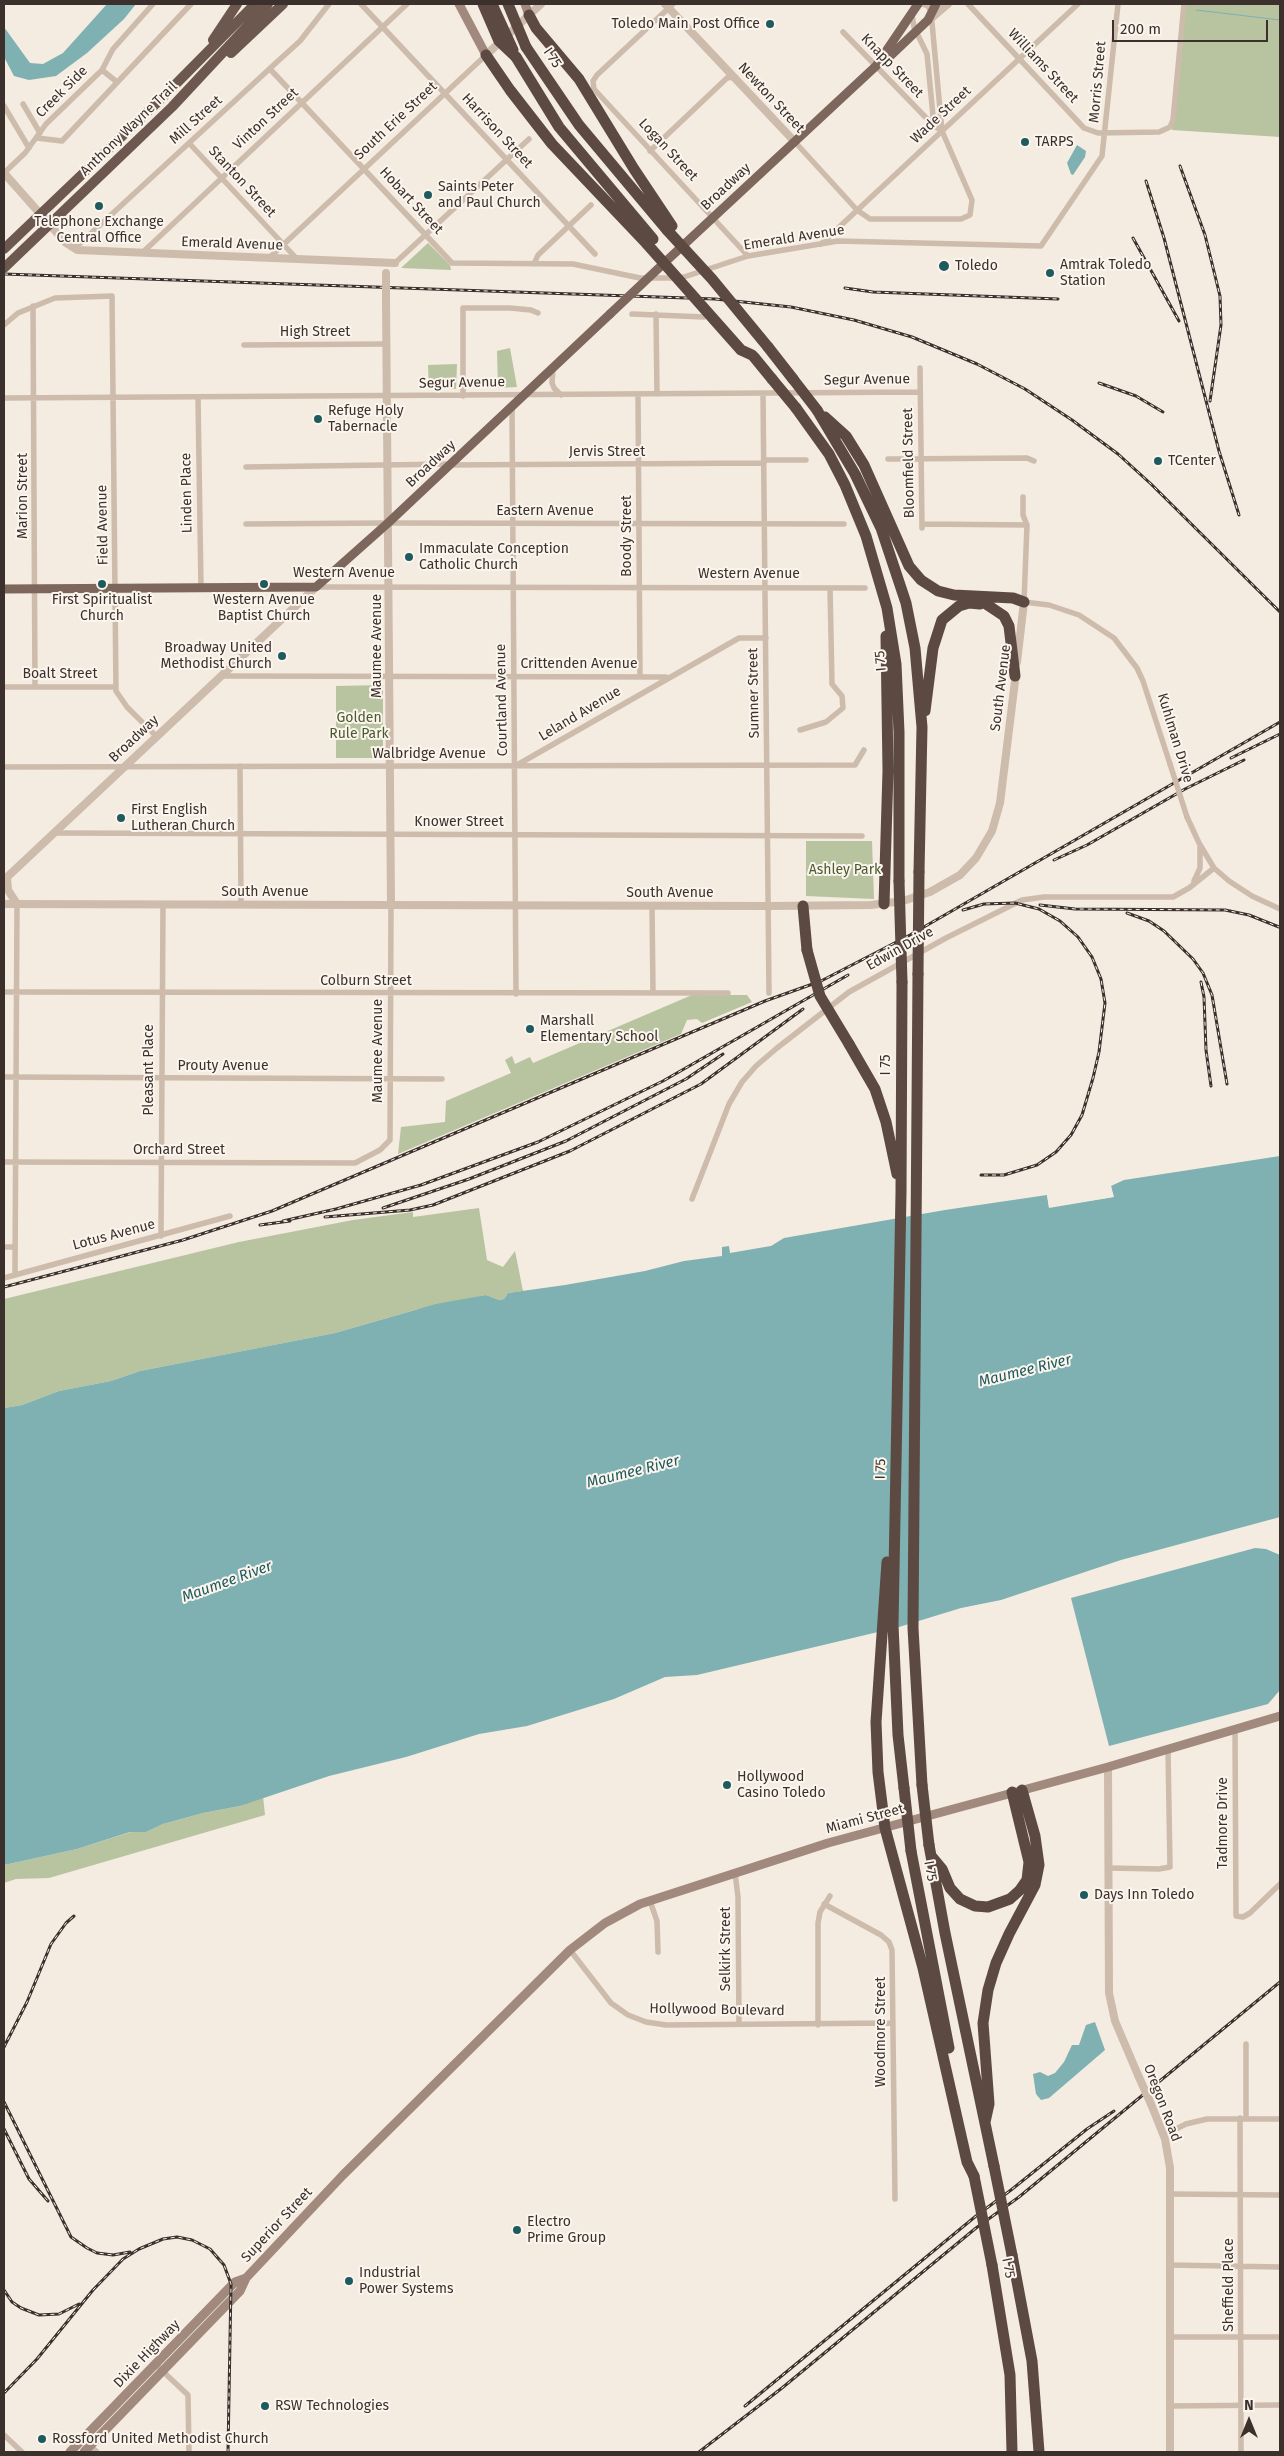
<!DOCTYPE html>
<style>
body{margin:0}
#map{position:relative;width:1284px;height:2456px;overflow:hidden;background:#f4ebe1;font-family:"Fira Sans",sans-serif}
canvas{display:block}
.frame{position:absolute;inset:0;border:5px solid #3b302b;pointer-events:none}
.north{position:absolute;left:1224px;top:2396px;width:50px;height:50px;-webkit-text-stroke:4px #fbf5ee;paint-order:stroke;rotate:0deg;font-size:14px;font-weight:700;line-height:20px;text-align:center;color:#3b302b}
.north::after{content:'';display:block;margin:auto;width:18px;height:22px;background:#3b302b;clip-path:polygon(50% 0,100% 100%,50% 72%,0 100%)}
.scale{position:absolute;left:1112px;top:20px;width:156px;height:22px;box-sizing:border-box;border:2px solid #3b302b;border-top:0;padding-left:6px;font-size:15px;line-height:18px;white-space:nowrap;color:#3b302b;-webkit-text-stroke:4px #fbf5ee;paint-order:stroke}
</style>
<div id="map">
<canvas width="1284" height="2456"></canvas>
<div class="frame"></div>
<div class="north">N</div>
<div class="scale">200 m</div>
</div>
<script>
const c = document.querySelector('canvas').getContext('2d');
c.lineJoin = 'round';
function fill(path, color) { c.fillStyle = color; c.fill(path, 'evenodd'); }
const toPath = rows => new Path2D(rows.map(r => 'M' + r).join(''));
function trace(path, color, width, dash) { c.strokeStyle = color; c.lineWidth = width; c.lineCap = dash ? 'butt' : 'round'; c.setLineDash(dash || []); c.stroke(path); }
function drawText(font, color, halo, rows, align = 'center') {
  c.font = font + ' "Fira Sans",sans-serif'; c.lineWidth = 4; c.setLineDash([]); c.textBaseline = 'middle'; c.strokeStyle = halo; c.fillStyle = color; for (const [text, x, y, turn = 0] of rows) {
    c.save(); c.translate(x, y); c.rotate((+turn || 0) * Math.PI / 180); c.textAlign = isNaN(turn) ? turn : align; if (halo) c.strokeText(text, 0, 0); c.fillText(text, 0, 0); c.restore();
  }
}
fill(toPath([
 [1184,4,1280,4,1280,137,1172,130],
 [428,243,450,265,451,270,401,268],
 [510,348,517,387,498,388,497,351],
 [457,364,456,389,429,389,428,365],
 [383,685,383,758,336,758,336,686],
 [806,841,872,841,874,899,806,896],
 [692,995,747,995,752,1002,702,1023,697,1019,687,1020,681,1034,398,1154,401,1127,445,1122,446,1101,511,1073,505,1060,512,1056,515,1064,530,1057,533,1063],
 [479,1208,487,1260,503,1267,515,1251,523,1291,508,1293,504,1299,499,1300,486,1295,415,1310,335,1333,140,1371,111,1381,59,1391,22,1405,4,1408,4,1299,239,1242,353,1220,413,1212,413,1217],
 [263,1796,265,1815,49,1878,16,1879,4,1883,4,1865,77,1849,131,1832,146,1832,163,1824,203,1813,240,1806]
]), '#b8c4a0');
fill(toPath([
 [107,4,136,4,124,19,87,53,56,76,29,80,14,76,4,57,4,27,30,63,43,64,63,53],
 [1077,145,1086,151,1085,157,1073,175,1071,174,1067,163],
 [1280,1156,1280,1517,1121,1560,1001,1600,961,1608,899,1627,697,1675,665,1677,614,1699,527,1726,479,1734,406,1757,329,1776,240,1806,203,1813,163,1824,146,1832,130,1832,77,1849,4,1865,4,1408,22,1405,59,1391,111,1381,140,1371,335,1333,436,1304,486,1295,499,1300,504,1299,508,1293,565,1285,645,1271,684,1261,722,1256,722,1247,729,1246,730,1253,759,1248,771,1246,784,1238,945,1210,1047,1195,1049,1207,1113,1197,1111,1186,1124,1180],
 [1255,1548,1266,1549,1280,1555,1280,1690,1268,1704,1109,1746,1071,1598],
 [1095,2022,1105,2050,1049,2098,1041,2100,1036,2094,1033,2074,1040,2072,1048,2076,1055,2073,1064,2062,1072,2045,1079,2045,1086,2025]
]), '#7fb0b2');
fill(toPath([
 [1108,1186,1111,1186,1114,1197,1049,1208,1047,1195,1049,1195,1051,1205,1110,1195]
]), '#f4ebe1');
trace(toPath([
 [1196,10,1280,20]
]), '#7fb0b2', 1);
trace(toPath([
 [361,4,595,254],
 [673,4,597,75,593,81,594,89,748,256],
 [968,4,1084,128,1098,133,1159,132,1170,127,1173,120,1184,4],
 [912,15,914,27,927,54,934,126],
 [843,32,934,126,942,131],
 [270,69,452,263,573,264,640,278,674,278,684,277,748,256,838,241,1041,246,1102,156,1118,4],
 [102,70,117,82],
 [23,104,40,133],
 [4,106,29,148],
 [37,138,62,141,191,4],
 [795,142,857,210,870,219,961,219,970,215,972,200,942,131,931,12,928,6,922,4],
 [189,143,297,259],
 [650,151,727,78,734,77],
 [4,173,25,153,46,124,102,70,113,49,153,4],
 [821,244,1078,4],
 [74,249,278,61,300,41,329,4],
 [142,253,407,4],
 [269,258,486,55],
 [395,263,529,139],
 [534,264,538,255,591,205],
 [33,306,35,687],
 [632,314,704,317],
 [656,314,657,394],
 [4,325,18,313,55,298,112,296,116,691,127,707,157,737],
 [244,345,386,344],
 [553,368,552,383,554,388,561,395],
 [920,368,922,528],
 [763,394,769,993],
 [638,395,640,677],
 [463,396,463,308,510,308,531,310,538,313],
 [4,398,920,392],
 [198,398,201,588],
 [512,406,516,994],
 [888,459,1027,458,1034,461],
 [764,460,806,460],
 [449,465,764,463],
 [246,467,451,464],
 [1023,497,1023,515,1027,525,1024,602,1049,605,1079,615,1114,638,1137,668,1143,681,1170,764],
 [246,524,388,523,844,524],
 [922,524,1027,525],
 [316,587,865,588],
 [222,676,666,677],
 [4,687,116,687],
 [800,730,826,722,843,708,842,696,832,684,830,588],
 [517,765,739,638,766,638],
 [240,766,241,904],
 [4,767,855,765,864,750],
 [1187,817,1199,843,1214,868,1229,881,1252,896,1280,909],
 [54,833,862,836],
 [1194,881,1200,868,1200,847],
 [652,905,653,993],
 [4,992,728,993],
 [4,1077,442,1079],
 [4,1162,355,1163,380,1150,390,1140,391,905],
 [692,1199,729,1104,742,1082,756,1066,777,1048,849,992,946,938,1022,900,1044,897,1173,897,1189,888,1214,868],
 [161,1236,163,904],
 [4,1247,15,1247],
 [15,1275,17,904],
 [4,1278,230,1216],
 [1235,1730,1236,1916,1243,1917,1250,1913,1280,1884],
 [1109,1868,1159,1869,1170,1867,1168,1749],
 [735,1873,738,1897,739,2024],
 [650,1901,657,1921,658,1952],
 [824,1904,881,1935,889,1942,892,1950,895,2199],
 [570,1950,611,2003,628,2015,646,2022,666,2025,893,2023],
 [818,2025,818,1923,820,1912,830,1896],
 [1246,2044,1246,2118],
 [1240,2118,1241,2452],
 [1164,2135,1186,2124,1207,2119,1280,2119],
 [1170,2194,1280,2195],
 [1170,2265,1280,2267],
 [1170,2337,1280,2337],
 [155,2364,188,2395,189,2452],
 [1170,2406,1280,2405],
 [4,2435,22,2452],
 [83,2439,97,2452]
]), '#cdbbac', 5.5);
trace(toPath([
 [665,4,795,142],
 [928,21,948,4],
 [486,55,541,4],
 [4,173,66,243,77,250,395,263],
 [386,300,391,905],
 [1017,662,1024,602],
 [7,877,8,890,17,904],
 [4,880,316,587],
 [4,904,769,906,871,905,903,901,930,892,960,875,976,858,992,831,1000,803,1016,673],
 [1108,1767,1109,1993,1115,2021,1138,2075],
 [1151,2104,1165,2139,1170,2168,1170,2452]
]), '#cdbbac', 8);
trace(toPath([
 [459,4,486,55],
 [525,4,529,15],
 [70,2452,235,2282,246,2278],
 [84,2452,240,2291,246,2278,343,2175,570,1950,605,1923,640,1904,828,1843,1108,1767,1280,1716]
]), '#a18a7d', 9);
trace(toPath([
 [886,60,928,20,936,4],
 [662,265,876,66,918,4],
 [4,589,316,587,388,523,610,314]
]), '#7d675c', 9);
trace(toPath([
 [213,40,237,4],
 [231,53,283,4],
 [4,249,162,98,255,4],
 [4,268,172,107,268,4]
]), '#6c584f', 10);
trace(toPath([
 [529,15,536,28,579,79,634,169,672,226],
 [526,47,579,125,667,230],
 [486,55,510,90,552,144,647,244],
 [516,57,559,127,653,239],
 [768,347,793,379],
 [754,357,772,379],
 [796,408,829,454,845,485,866,536,887,608,896,664,899,732,899,881],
 [817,410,855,474,881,528,906,603,915,648,922,727,919,872],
 [825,417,846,436,864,465,909,566,921,580,938,591,954,595,1013,598,1024,602],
 [986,604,1004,616,1009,626,1015,676],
 [925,711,933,648,942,620,959,606,969,603,980,604],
 [884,904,888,771,886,636],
 [803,906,807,950],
 [918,974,913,1628,922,1785],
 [902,982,901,1193,893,1625,898,1735,904,1788],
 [849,1044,875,1089,886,1122,897,1174],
 [887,1562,876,1722,878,1772,885,1828,923,1968,967,2162,974,2176],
 [929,1845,945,1933,994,2166],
 [911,1851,949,2048],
 [932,1857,942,1869,950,1888,960,1899,975,1906,988,1907,1010,1899,1020,1890,1027,1880,1029,1862,1012,1792],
 [985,2122,989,2104,983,2023,988,1990,996,1963,1009,1934,1035,1885,1039,1865,1035,1836,1022,1790],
 [1012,2255,1032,2361,1039,2452],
 [992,2265,1010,2375,1012,2452]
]), '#5c4a42', 11);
const rail = toPath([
 [1180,166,1205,235,1220,296,1221,325,1210,401],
 [1146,181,1164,238,1219,451,1239,515],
 [1133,238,1179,321],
 [4,274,715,299,791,307,854,320,912,337,977,364,1025,389,1072,420,1118,454,1151,484,1280,612],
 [845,288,873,292,1058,299],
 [1099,383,1136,396,1163,412],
 [1231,758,1280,734],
 [1054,860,1087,845,1185,789,1244,760],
 [1040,905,1075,909,1225,910,1249,915,1279,927],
 [963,910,984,904,1015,903,1039,909,1060,921,1078,937,1092,957,1101,979,1105,1003,1099,1052,1093,1078,1082,1115,1071,1135,1056,1152,1037,1165,1004,1175,981,1175],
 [1127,913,1149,921,1164,931,1193,959,1203,973,1212,995,1227,1084],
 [1201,982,1204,997,1206,1050,1211,1086],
 [383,1208,469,1179,566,1141,686,1079,723,1054],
 [325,1217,410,1210,433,1205,570,1151,701,1084,803,1009],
 [283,1221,336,1209,421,1185,538,1142,663,1081,848,975],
 [260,1225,290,1221],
 [4,1287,183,1240,272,1211,765,1001,821,981,910,935,1280,722],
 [4,2047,27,2002,51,1944,66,1923,74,1916],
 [4,2102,71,2237,87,2248,97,2253,113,2255,130,2252],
 [4,2129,29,2179,48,2201],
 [4,2290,12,2302,21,2308,39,2315,59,2314,79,2304],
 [4,2393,37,2359,93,2290,123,2259,139,2249,163,2239,177,2237,192,2240,210,2249,224,2265,231,2284,228,2452],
 [745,2406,976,2216,1011,2190,1087,2129,1114,2111],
 [699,2452,782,2388,976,2228,1019,2197,1280,1982]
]);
trace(rail, '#3b302b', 3);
trace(rail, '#fbf5ee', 1, [4]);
trace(toPath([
 [1170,764,1187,817]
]), '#cdbbac', 5.5);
trace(toPath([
 [386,273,386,300],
 [1138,2075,1151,2104]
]), '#cdbbac', 8);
trace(toPath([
 [610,314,662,265]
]), '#7d675c', 9);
trace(toPath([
 [483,4,499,41,516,57],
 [492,4,513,50],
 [508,4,526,47],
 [667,230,712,279,768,347],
 [647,244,741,350,752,355],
 [772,379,796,408],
 [793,379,817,410],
 [899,881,902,982],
 [807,950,820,996,849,1044],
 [918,974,919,872],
 [922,1785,929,1845],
 [904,1788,911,1851],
 [994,2166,1012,2255],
 [974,2176,992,2265]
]), '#5c4a42', 11);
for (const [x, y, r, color] of [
 [770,24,5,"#1f5a5e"],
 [1025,142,5,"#1f5a5e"],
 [428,195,5,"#1f5a5e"],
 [99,206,5,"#1f5a5e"],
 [944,266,6,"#1f5a5e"],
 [1050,273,5,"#1f5a5e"],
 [318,419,5,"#1f5a5e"],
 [1158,461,5,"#1f5a5e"],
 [409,557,5,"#1f5a5e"],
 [102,584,5,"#1f5a5e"],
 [264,584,5,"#1f5a5e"],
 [282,656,5,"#1f5a5e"],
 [121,818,5,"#1f5a5e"],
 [530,1029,5,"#1f5a5e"],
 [727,1785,5,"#1f5a5e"],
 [1084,1895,5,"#1f5a5e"],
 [517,2230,5,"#1f5a5e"],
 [349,2281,5,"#1f5a5e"],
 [265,2406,5,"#1f5a5e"],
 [42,2439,5,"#1f5a5e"]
]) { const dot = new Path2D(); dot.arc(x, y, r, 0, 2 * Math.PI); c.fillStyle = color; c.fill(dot); trace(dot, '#fbf5ee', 2); }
drawText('14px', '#3b302b', '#fbf5ee', [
 ["Toledo Main Post Office",760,24,"right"],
 ["TARPS",1035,142],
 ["Saints Peter",438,187],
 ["and Paul Church",438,203],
 ["Telephone Exchange",99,222,"center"],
 ["Central Office",99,238,"center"],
 ["Amtrak Toledo",1060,265],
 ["Station",1060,281],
 ["Toledo",955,266],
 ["Refuge Holy",328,411],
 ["Tabernacle",328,427],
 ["TCenter",1168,461],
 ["Immaculate Conception",419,549],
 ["Catholic Church",419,565],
 ["First Spiritualist",102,600,"center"],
 ["Church",102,616,"center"],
 ["Western Avenue",264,600,"center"],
 ["Baptist Church",264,616,"center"],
 ["Broadway United",272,648,"right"],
 ["Methodist Church",272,664,"right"],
 ["First English",131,810],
 ["Lutheran Church",131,826],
 ["Marshall",540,1021],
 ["Elementary School",540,1037],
 ["Hollywood",737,1777],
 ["Casino Toledo",737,1793],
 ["Days Inn Toledo",1094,1895],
 ["Electro",527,2222],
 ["Prime Group",527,2238],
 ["Industrial",359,2273],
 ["Power Systems",359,2289],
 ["RSW Technologies",275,2406],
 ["Rossford United Methodist Church",52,2439]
], 'left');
drawText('14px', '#3b302b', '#fbf5ee', [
 ["I 75",552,58,56],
 ["Knapp Street",892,66,46],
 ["Williams Street",1043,66,47],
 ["Morris Street",1098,82,-85],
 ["Creek Side",62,92,-45],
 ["Newton Street",771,98,47],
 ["Wade Street",941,115,-43],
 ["Vinton Street",266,119,-43],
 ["Mill Street",196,120,-42],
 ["South Erie Street",396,121,-43],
 ["Anthony Wayne Trail",129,129,-44],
 ["Harrison Street",497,131,47],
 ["Logan Street",668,150,47],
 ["Stanton Street",242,182,47],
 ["Broadway",726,187,-43],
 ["Hobart Street",411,201,47],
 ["Emerald Avenue",794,238,-9],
 ["Emerald Avenue",232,244,2],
 ["High Street",315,332],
 ["Segur Avenue",867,380,-1],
 ["Segur Avenue",462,383,-1],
 ["Jervis Street",607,452],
 ["Bloomfield Street",909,463,-91],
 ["Broadway",431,464,-43],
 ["Linden Place",187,493,-91],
 ["Marion Street",23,496,-90],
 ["Eastern Avenue",545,511],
 ["Field Avenue",103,525,-91],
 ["Boody Street",627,536,-90],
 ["Western Avenue",344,573],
 ["Western Avenue",749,574],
 ["Maumee Avenue",377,646,-90],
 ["I 75",881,661,-95],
 ["Crittenden Avenue",579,664],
 ["Boalt Street",60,674],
 ["South Avenue",1001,688,-83],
 ["Sumner Street",754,693,-91],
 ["Courtland Avenue",502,700,-91],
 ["Leland Avenue",580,714,-31],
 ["Kuhlman Drive",1175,738,73],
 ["Broadway",134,739,-43],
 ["Walbridge Avenue",429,754],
 ["Knower Street",459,822],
 ["South Avenue",265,892],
 ["South Avenue",670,893],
 ["Edwin Drive",900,949,-29],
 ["Colburn Street",366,981],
 ["Maumee Avenue",378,1051,-90],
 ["I 75",886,1065,-90],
 ["Prouty Avenue",223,1066],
 ["Pleasant Place",149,1070,-90],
 ["Orchard Street",179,1150],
 ["Lotus Avenue",114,1235,-15],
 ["I 75",881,1469,-89],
 ["Miami Street",865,1819,-15],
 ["Tadmore Drive",1223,1823,-90],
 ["I 75",930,1871,80],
 ["Selkirk Street",726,1949,-90],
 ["Hollywood Boulevard",717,2010,1],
 ["Woodmore Street",881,2032,-90],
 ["Oregon Road",1162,2103,69],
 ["Superior Street",277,2225,-47],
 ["I 75",1008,2268,79],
 ["Sheffield Place",1229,2285,-90],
 ["Dixie Highway",147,2354,-46]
]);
drawText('14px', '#4a5a2e', '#fbf5ee', [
 ["Golden",359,718],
 ["Rule Park",359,734],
 ["Ashley Park",845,870]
]);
drawText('italic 15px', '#1f5a5e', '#fbf5ee', [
 ["Maumee River",1025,1371,-14],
 ["Maumee River",633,1472,-14],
 ["Maumee River",227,1582,-20]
]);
</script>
